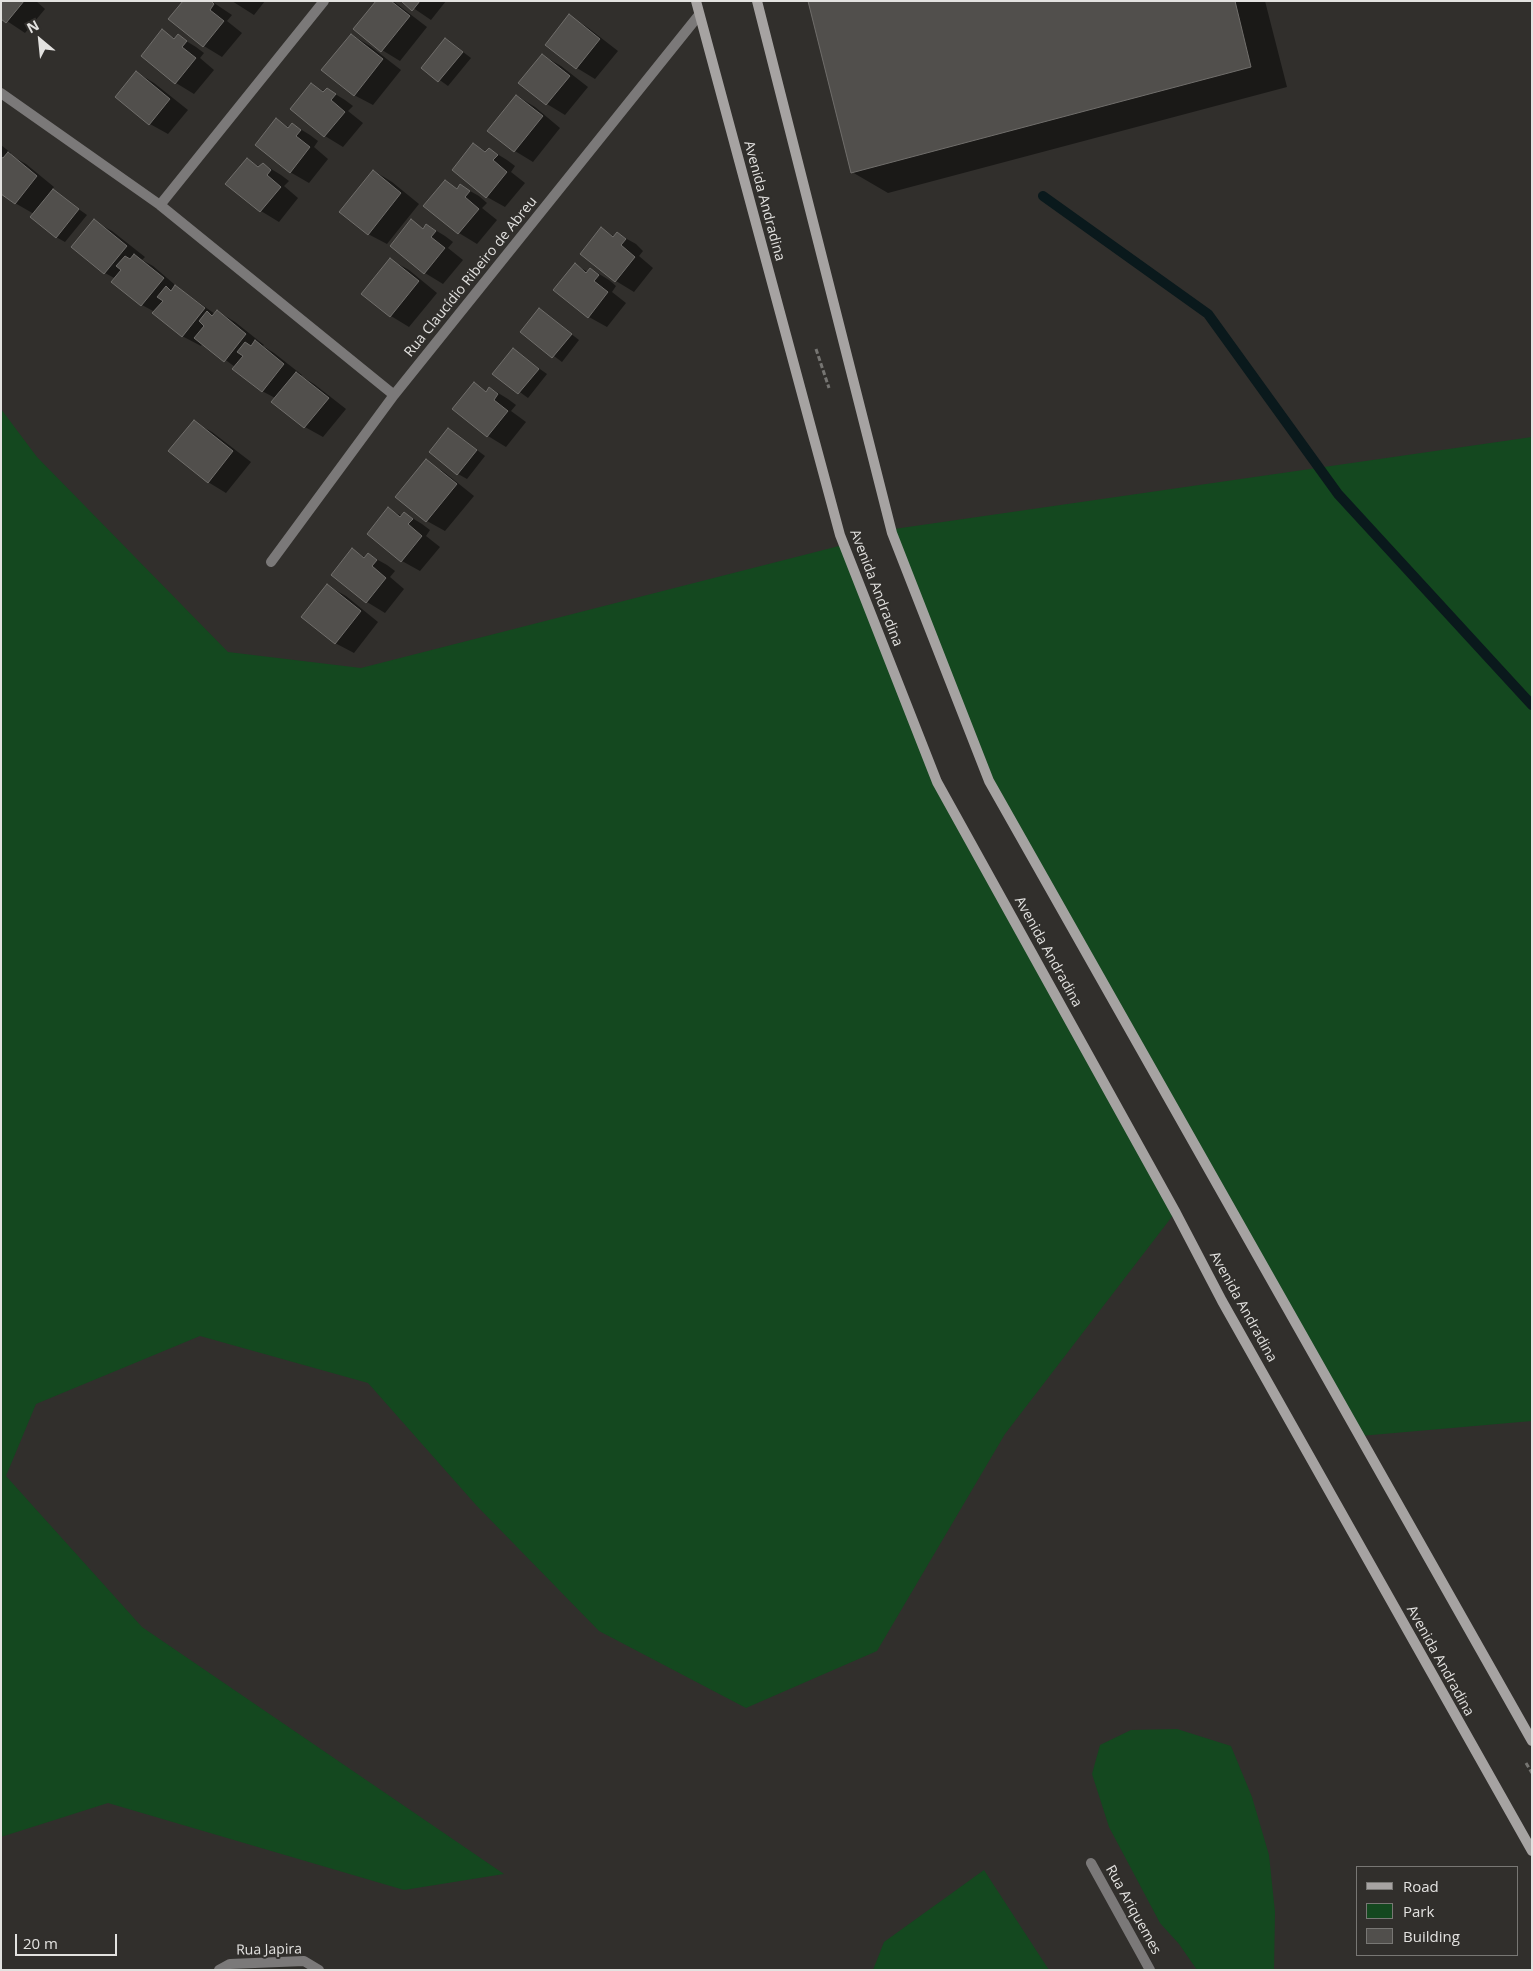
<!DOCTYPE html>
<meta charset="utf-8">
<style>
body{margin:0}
#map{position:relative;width:1533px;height:1971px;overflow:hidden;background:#312f2c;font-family:"Open Sans",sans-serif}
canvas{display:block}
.frame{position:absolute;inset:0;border:2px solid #e3e2e0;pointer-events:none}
.legend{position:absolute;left:1356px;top:1866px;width:162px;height:90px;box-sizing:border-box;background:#312f2c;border:1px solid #787774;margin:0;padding:6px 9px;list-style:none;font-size:15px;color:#e3e2e0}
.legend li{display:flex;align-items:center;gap:10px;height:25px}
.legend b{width:25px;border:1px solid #787774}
.north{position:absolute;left:15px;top:15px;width:50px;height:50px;-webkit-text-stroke:4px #312f2c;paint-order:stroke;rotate:332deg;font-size:14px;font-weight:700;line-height:20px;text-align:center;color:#e3e2e0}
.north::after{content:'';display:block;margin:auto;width:18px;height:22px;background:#e3e2e0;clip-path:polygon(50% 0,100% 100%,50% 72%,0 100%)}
.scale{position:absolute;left:15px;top:1934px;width:102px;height:22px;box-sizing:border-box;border:2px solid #e3e2e0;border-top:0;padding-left:6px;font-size:15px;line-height:18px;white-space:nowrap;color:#e3e2e0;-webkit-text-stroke:4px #312f2c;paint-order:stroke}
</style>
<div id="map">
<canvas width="1533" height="1971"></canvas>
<div class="frame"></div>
<ul class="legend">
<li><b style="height:6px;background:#a6a3a2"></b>Road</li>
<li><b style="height:14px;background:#14481f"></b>Park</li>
<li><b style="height:14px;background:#514f4c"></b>Building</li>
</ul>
<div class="north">N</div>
<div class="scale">20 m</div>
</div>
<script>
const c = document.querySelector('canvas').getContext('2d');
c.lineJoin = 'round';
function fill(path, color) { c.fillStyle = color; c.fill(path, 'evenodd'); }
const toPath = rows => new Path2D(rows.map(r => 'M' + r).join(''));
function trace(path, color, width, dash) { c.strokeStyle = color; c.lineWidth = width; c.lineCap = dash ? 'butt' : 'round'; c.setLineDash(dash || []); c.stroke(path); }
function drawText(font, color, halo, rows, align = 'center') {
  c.font = font + ' "Open Sans",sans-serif'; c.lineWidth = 4; c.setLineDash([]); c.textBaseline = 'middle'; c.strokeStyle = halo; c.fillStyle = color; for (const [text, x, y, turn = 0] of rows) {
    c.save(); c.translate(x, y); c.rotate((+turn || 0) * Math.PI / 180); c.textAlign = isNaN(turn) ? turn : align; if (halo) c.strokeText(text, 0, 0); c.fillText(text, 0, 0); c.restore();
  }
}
fill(toPath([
 [1,409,37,457,228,652,361,668,843,545,934,783,1174,1214,1005,1434,877,1651,746,1708,599,1631,476,1505,368,1383,200,1336,36,1404,6,1476,142,1627,504,1874,404,1890,108,1803,1,1837],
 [1532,437,1532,1421,1360,1436,990,780,894,529],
 [1177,1729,1231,1746,1252,1797,1269,1855,1275,1912,1274,1970,1197,1970,1179,1944,1160,1923,1109,1827,1092,1774,1100,1745,1131,1730],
 [984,1870,1049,1970,873,1970,884,1942]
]), '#14481f');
fill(toPath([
 [1,1,36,1,45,9,25,33,1,17],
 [211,1,232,15,227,21,242,33,222,57,204,46,170,19],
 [232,1,265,1,254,15],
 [377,1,393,1,427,27,400,61,382,50],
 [403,1,446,1,431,20],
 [809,1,1265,1,1287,87,888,193,852,172],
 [569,16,587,27,618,51,595,79,577,68,546,44],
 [162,31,176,39,178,36,196,47,204,53,200,58,214,70,194,94,176,83,142,56],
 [352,35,370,46,401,70,373,105,354,95],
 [446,39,471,58,448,86,423,68],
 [542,55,561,66,588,87,565,115,547,104,520,83],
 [136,72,154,83,188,110,168,134,150,124,116,97],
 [311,84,325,92,327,89,345,100,353,106,348,111,363,123,343,147,325,136,291,109],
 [517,96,535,107,560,128,533,162,515,151,489,131],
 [277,120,290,128,292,124,310,135,318,141,314,147,328,159,309,183,290,172],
 [473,144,487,152,489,149,507,160,515,166,511,172,525,183,505,207,487,197],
 [1,145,11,153,10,155,26,164,54,187,52,190,87,215,65,242,56,237,34,214,15,203,1,192],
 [247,160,260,167,263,164,281,175,289,181,284,186,298,198,279,222,261,211,227,184],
 [374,171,392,182,419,204,387,244,368,234],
 [445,181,458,189,461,186,479,196,487,203,482,208,497,220,477,244,459,233,425,206],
 [94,221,112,231,145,257,142,260,153,266,181,290,215,314,217,311,235,322,264,345,263,346,274,353,302,375,301,376,314,384,346,409,323,437,305,427,275,398,262,391,235,367,203,343,201,346,182,336,155,312,142,305,116,279,105,273,73,247],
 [411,221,424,229,427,225,445,236,453,242,448,248,463,260,443,284,425,273,391,246],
 [602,229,615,237,618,234,636,244,643,251,639,256,653,268,634,292,616,281],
 [391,260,409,270,437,293,409,327,391,316,363,294],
 [575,265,588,272,591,269,609,280,616,286,612,292,626,303,607,327,589,317],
 [540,310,579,340,562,362,522,332],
 [513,350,547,374,528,398,494,373],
 [474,384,487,392,490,388,508,399,516,405,511,411,526,422,506,447,488,436],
 [194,422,212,432,251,462,226,493,208,482],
 [449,429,485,456,467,479,458,474],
 [426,461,444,472,474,496,445,531,427,521,397,497],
 [388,509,402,516,404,513,422,524,430,530,426,536,440,547,420,571,402,561,368,534],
 [353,550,366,558,369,555,387,565,395,571,390,577,404,589,385,613,367,602],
 [328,586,346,596,378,622,354,653,335,643]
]), '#0007');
trace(toPath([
 [1043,196,1208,314,1338,494,1532,705]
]), '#0a191c', 10);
const building = toPath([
 [1,1,24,1,6,23,1,19,1,1],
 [183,1,211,1,214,4,210,10,224,21,203,47,168,19,183,1],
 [376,1,391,1,410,16,381,52,353,29,376,1],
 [401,1,420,1,412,11,401,1],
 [808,1,1235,1,1251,67,851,173,808,1],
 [569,14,600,39,576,69,545,45,569,14],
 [162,29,174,39,178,34,187,41,182,47,196,58,175,84,141,56,162,29],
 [351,34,383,59,354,96,321,70,351,34],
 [445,38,463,52,438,82,421,68,445,38],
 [542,54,570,76,546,105,518,83,542,54],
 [136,71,170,99,149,125,115,97,136,71],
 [311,83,323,92,327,88,336,94,331,100,345,112,324,137,290,109,311,83],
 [516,95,543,116,514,152,487,131,516,95],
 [276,118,288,128,292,123,301,130,296,136,310,147,290,173,255,145,276,118],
 [473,143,485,152,489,148,498,155,493,160,507,172,486,198,452,170,473,143],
 [8,152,37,176,15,204,1,194,1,157,3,158,8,152],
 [247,158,258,167,263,163,271,170,267,175,281,187,260,212,225,184,247,158],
 [373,170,401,193,368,235,339,212,373,170],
 [445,180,457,189,460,184,470,191,465,197,479,209,458,234,423,206,445,180],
 [53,189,79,209,56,238,30,217,53,189],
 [94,219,127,246,104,274,71,247,94,219],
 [411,219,423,229,426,224,436,231,431,237,445,248,424,274,390,246,411,219],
 [601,227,613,237,617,232,626,239,621,245,635,257,615,282,580,254,601,227],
 [134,254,164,278,141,306,111,282,121,270,116,266,125,256,130,259,134,254],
 [390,258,419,281,390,317,361,294,390,258],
 [575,263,586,273,590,268,599,275,594,281,608,292,588,318,553,290,575,263],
 [175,285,205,308,182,337,152,313,163,301,157,297,166,286,171,291,175,285],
 [539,308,572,334,552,358,520,332,539,308],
 [217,310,246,334,224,362,194,338,204,326,199,321,207,311,212,316,217,310],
 [255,340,284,364,262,392,232,369,243,356,237,352,245,342,251,346,255,340],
 [513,348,539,369,518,394,492,374,513,348],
 [296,372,329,398,304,428,271,402,296,372],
 [474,382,486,392,489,387,498,394,494,400,508,411,487,437,452,409,474,382],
 [194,420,233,451,208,483,168,451,194,420],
 [448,428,477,450,457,475,429,452,448,428],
 [426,459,457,484,426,522,395,497,426,459],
 [388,507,400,517,404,512,413,519,408,524,422,536,401,562,367,534,388,507],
 [352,548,364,558,368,553,377,560,372,566,386,578,366,603,331,575,352,548],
 [327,584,361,611,335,644,301,617,327,584]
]);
fill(building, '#514f4c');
trace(building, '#706e6b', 1);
trace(toPath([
 [816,349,829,388],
 [1526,1763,1532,1773]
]), '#767572', 3, [5, 2.5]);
trace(toPath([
 [1,93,160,205,394,395],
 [160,205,324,1],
 [271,562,394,395,699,15],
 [1091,1863,1150,1970],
 [219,1970,230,1964,304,1961,319,1970]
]), '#7b7979', 10);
trace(toPath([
 [696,1,840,535,937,782,1176,1213,1222,1301,1532,1851],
 [757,1,892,533,989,781,1532,1741]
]), '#a6a3a2', 10);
drawText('14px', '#e3e2e0', '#312f2c', [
 ["Avenida Andradina",764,201,75],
 ["Rua Claucídio Ribeiro de Abreu",471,277,-51],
 ["Avenida Andradina",876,588,69],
 ["Avenida Andradina",1048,952,61],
 ["Avenida Andradina",1243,1307,61],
 ["Avenida Andradina",1440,1661,61],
 ["Rua Ariquemes",1133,1910,61],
 ["Rua Japira",269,1950,-1]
]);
</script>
